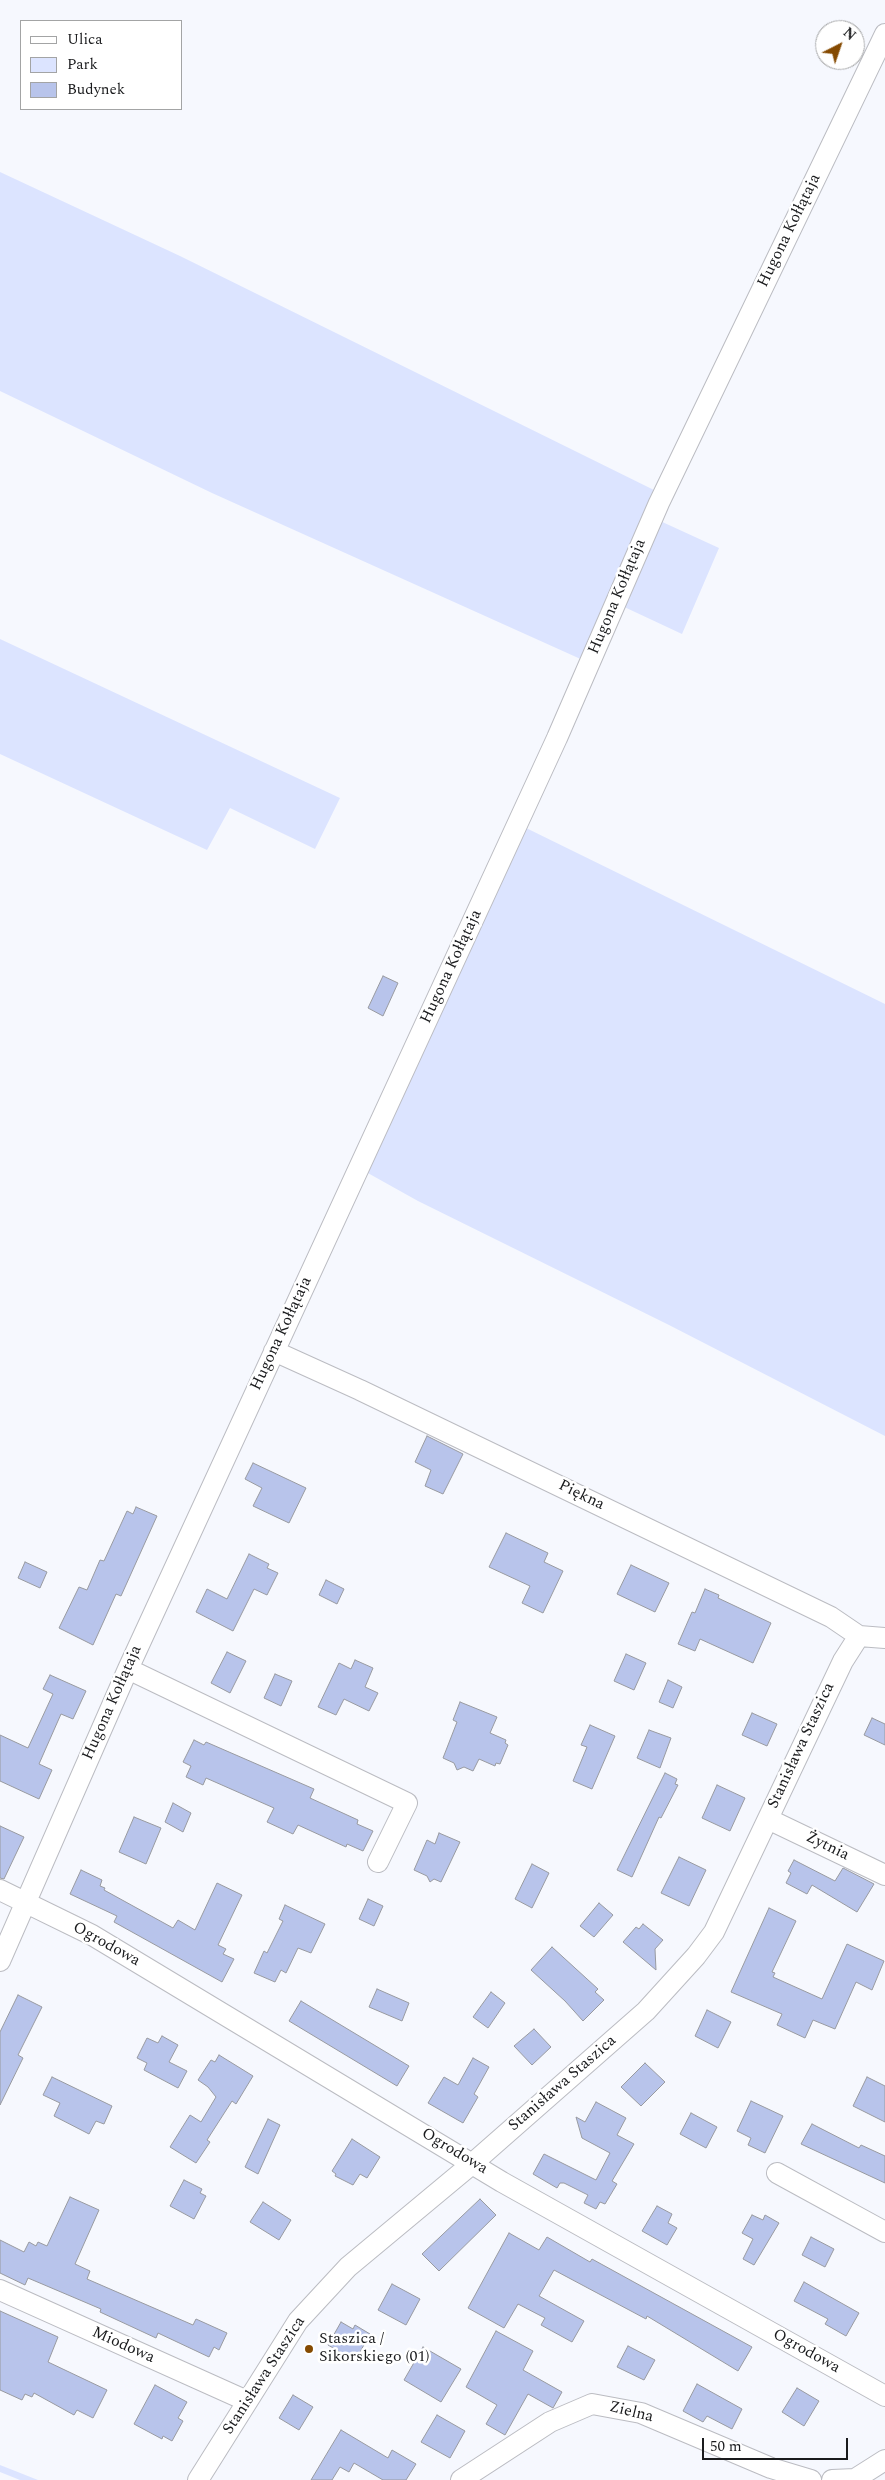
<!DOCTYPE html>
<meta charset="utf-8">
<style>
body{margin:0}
#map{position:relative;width:885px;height:2480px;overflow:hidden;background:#f6f8fe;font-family:Spectral,serif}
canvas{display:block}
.legend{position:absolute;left:20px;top:20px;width:162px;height:90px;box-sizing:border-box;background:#fff;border:1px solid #a3a4a5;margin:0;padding:6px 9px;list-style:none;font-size:15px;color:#1a1b1d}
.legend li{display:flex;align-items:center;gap:10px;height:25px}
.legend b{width:25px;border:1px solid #a3a4a5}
.north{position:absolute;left:815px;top:20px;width:50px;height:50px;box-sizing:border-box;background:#fff;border:1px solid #a3a4a5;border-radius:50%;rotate:41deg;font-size:14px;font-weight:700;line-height:20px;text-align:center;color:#1a1b1d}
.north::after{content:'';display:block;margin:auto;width:18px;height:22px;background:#854a01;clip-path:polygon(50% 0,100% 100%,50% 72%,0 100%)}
.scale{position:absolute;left:702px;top:2438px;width:146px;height:22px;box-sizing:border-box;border:2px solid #1a1b1d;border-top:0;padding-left:6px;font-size:15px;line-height:18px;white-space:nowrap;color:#1a1b1d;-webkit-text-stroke:4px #fff;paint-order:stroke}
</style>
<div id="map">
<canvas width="885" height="2480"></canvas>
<ul class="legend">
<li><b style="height:6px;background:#fff"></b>Ulica</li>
<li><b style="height:14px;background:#dce4ff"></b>Park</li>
<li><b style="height:14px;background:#b8c4eb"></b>Budynek</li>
</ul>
<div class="north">N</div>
<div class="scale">50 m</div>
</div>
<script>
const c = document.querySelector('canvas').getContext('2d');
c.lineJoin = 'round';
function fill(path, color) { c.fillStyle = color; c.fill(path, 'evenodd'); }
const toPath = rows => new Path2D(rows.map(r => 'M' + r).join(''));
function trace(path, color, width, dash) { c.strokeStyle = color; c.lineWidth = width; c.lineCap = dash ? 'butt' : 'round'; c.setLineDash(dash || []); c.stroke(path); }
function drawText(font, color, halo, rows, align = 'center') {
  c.font = font + ' Spectral,serif'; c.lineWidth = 5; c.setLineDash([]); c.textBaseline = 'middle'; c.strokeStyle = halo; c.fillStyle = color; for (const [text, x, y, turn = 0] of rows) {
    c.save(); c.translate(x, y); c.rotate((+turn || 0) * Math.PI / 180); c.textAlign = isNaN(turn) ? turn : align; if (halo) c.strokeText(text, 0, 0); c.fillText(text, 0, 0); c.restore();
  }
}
fill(toPath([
 [0,172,180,256,658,492,585,661,212,493,0,391],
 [658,520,719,548,682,634,620,605],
 [0,639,340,798,315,849,230,808,207,850,0,754],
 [522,826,885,1004,885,1436,669,1325,418,1201,366,1172],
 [0,2465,38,2480,20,2480,0,2472]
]), '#dce4ff');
const building = toPath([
 [383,976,398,983,383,1016,368,1008,383,976],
 [427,1436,463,1454,443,1494,425,1486,431,1470,415,1462,427,1436],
 [253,1463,306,1488,289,1523,253,1506,262,1488,245,1479,253,1463],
 [136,1507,157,1516,121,1596,116,1594,93,1645,59,1628,79,1587,87,1590,100,1560,104,1561,127,1511,133,1514,136,1507],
 [506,1533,548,1553,544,1562,563,1571,543,1613,522,1603,530,1586,489,1567,506,1533],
 [249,1554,269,1564,267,1568,278,1573,267,1595,254,1589,233,1631,196,1612,207,1589,227,1599,249,1554],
 [25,1562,47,1572,40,1588,18,1578,25,1562],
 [631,1565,669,1583,655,1612,617,1594,631,1565],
 [326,1580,344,1589,337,1604,319,1595,326,1580],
 [705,1589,719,1595,718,1598,771,1623,753,1663,700,1639,695,1651,678,1644,692,1612,695,1613,705,1589],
 [227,1652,246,1661,230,1693,211,1683,227,1652],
 [626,1654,646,1663,634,1690,614,1681,626,1654],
 [355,1660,373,1668,365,1687,378,1693,369,1711,344,1699,336,1715,318,1707,339,1663,351,1669,355,1660],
 [275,1674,292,1681,281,1706,264,1698,275,1674],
 [50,1675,86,1691,73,1719,61,1714,39,1764,52,1770,39,1799,0,1781,0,1735,28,1748,53,1694,43,1689,50,1675],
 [668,1680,682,1687,673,1708,659,1702,668,1680],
 [460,1702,497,1717,490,1733,506,1740,505,1743,508,1745,500,1764,496,1763,495,1766,479,1759,473,1771,464,1767,457,1770,454,1763,443,1758,457,1722,453,1720,460,1702],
 [752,1713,777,1724,767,1746,742,1735,752,1713],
 [872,1718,885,1724,885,1745,864,1735,872,1718],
 [590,1725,615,1736,592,1789,573,1781,587,1747,581,1745,590,1725],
 [649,1730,671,1738,660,1768,637,1758,649,1730],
 [194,1740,204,1745,206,1742,314,1789,310,1798,358,1820,357,1824,373,1831,363,1851,347,1844,346,1847,298,1825,293,1834,267,1822,274,1808,206,1778,203,1785,186,1777,191,1766,183,1762,194,1740],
 [665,1773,677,1779,675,1784,678,1785,661,1818,659,1817,632,1877,617,1870,665,1773],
 [717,1785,745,1798,730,1831,702,1818,717,1785],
 [173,1803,191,1813,183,1832,165,1822,173,1803],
 [134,1817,161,1828,146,1864,119,1852,134,1817],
 [0,1826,24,1837,4,1879,0,1878,0,1826],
 [439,1833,460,1842,441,1882,434,1879,430,1882,427,1876,414,1870,427,1840,435,1844,439,1833],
 [679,1857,706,1870,689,1906,661,1893,679,1857],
 [794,1860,835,1881,843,1868,874,1884,857,1912,812,1885,807,1894,786,1883,791,1873,788,1871,794,1860],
 [532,1864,549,1873,532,1908,515,1899,532,1864],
 [81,1870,102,1880,100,1886,105,1888,104,1890,173,1928,178,1920,195,1930,217,1883,242,1895,218,1945,226,1949,223,1954,234,1959,222,1982,114,1922,117,1916,70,1894,81,1870],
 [368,1899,383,1906,374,1926,359,1919,368,1899],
 [599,1903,613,1915,594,1937,580,1926,599,1903],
 [285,1905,325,1924,311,1953,298,1948,286,1973,281,1970,275,1982,254,1973,264,1951,267,1953,283,1921,279,1919,285,1905],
 [769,1908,796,1921,772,1972,775,1973,773,1977,822,1999,847,1944,884,1961,872,1990,856,1982,835,2029,813,2020,805,2038,777,2025,782,2014,731,1992,769,1908],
 [643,1924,663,1940,655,1949,656,1970,623,1942,636,1927,639,1929,643,1924],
 [552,1947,598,1989,595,1992,604,2000,583,2021,565,2001,531,1970,552,1947],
 [377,1989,409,2003,402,2021,369,2007,377,1989],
 [491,1992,505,2003,488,2028,473,2017,491,1992],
 [18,1995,42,2007,18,2055,23,2058,0,2105,0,2032,18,1995],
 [301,2001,409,2066,397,2086,289,2021,301,2001],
 [707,2010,731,2022,718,2048,695,2036,707,2010],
 [534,2029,551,2047,532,2065,514,2046,534,2029],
 [162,2036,178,2045,169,2062,187,2071,178,2088,144,2070,147,2063,137,2058,147,2038,158,2043,162,2036],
 [219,2055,253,2076,236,2104,232,2101,207,2140,210,2142,196,2163,170,2147,190,2115,201,2122,216,2097,208,2087,198,2080,211,2060,215,2062,219,2055],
 [473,2058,489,2067,474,2094,478,2097,463,2123,428,2103,444,2077,458,2085,473,2058],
 [645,2063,665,2082,641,2106,621,2087,645,2063],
 [52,2077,112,2106,104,2124,96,2121,89,2134,54,2116,60,2103,43,2095,52,2077],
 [867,2077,885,2086,885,2122,853,2106,867,2077],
 [751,2101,783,2116,765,2153,748,2145,751,2138,737,2131,751,2101],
 [596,2102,626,2118,617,2135,634,2144,612,2181,617,2184,605,2204,600,2202,596,2209,584,2203,588,2195,564,2183,560,2183,557,2188,533,2174,544,2154,596,2180,610,2153,582,2138,576,2117,585,2122,596,2102],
 [691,2113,717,2127,706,2148,680,2134,691,2113],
 [268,2119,280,2125,258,2174,245,2167,268,2119],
 [812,2124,859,2148,861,2145,885,2156,885,2183,801,2144,812,2124],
 [352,2139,380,2157,367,2178,360,2174,353,2185,335,2176,336,2174,332,2171,352,2139],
 [184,2180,202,2189,200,2193,206,2196,194,2219,170,2206,184,2180],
 [70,2197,99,2210,75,2264,90,2271,87,2279,193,2325,196,2319,227,2333,219,2350,214,2347,209,2357,158,2333,156,2338,100,2312,101,2309,28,2278,25,2285,0,2273,0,2240,24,2252,29,2242,36,2246,38,2242,47,2246,70,2197],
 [480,2199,496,2215,439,2271,422,2254,480,2199],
 [263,2202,291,2220,279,2240,250,2222,263,2202],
 [657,2206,672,2214,668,2223,677,2228,667,2245,642,2231,657,2206],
 [752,2215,763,2220,765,2215,779,2223,754,2265,743,2259,753,2239,742,2233,752,2215],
 [509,2233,539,2250,547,2237,590,2262,592,2259,752,2347,738,2371,647,2316,646,2319,554,2270,539,2296,584,2321,572,2342,541,2325,545,2318,518,2304,504,2328,468,2308,509,2233],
 [811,2237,834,2249,825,2267,802,2255,811,2237],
 [804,2282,859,2313,846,2336,825,2324,828,2319,794,2301,804,2282],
 [392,2284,420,2299,406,2325,378,2310,392,2284],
 [0,2311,58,2337,48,2362,107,2390,93,2418,77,2410,74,2415,34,2393,32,2397,25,2394,22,2400,0,2390,0,2311],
 [341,2322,353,2329,355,2325,370,2334,355,2361,328,2345,341,2322],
 [496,2331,533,2351,523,2370,562,2392,553,2408,528,2394,505,2435,486,2424,497,2405,466,2387,496,2331],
 [628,2346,655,2360,644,2380,617,2367,628,2346],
 [423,2347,461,2369,441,2402,404,2380,423,2347],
 [697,2384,742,2409,732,2429,707,2416,703,2422,683,2411,697,2384],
 [155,2385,187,2402,178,2418,183,2421,172,2441,163,2436,162,2439,134,2424,155,2385],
 [797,2388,819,2401,804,2426,782,2412,797,2388],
 [293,2395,313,2407,299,2430,279,2418,293,2395],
 [437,2415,465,2431,450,2458,421,2442,437,2415],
 [341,2430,388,2458,392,2450,416,2464,406,2480,383,2480,354,2463,349,2472,340,2467,332,2480,311,2480,341,2430]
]);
fill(building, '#b8c4eb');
trace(building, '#989aa0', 1);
const minor = toPath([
 [274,1351,360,1390,831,1617,859,1636,885,1638],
 [128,1669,407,1803,378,1862],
 [768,1819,885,1875],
 [0,1890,92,1935,502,2182,885,2396],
 [0,1961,128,1669,557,738,659,503,885,34],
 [777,2173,885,2232],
 [0,2290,247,2401],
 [198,2480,298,2321,348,2267,473,2163,646,2011,696,1956,714,1932,843,1661,859,1636],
 [461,2480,550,2422,592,2404,641,2413,771,2468,811,2480],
 [832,2480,855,2479,885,2460]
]);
trace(minor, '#bbbcc2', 22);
trace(minor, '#fff', 20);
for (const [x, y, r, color] of [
 [309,2349,5,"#854a01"]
]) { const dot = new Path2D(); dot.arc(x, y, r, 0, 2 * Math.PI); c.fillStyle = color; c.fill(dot); trace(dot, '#fff', 2); }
drawText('16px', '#1a1b1d', '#fff', [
 ["Hugona Kołłątaja",790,231,-64],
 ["Hugona Kołłątaja",618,597,-67],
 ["Hugona Kołłątaja",452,967,-65],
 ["Hugona Kołłątaja",282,1334,-65],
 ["Piękna",581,1496,26],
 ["Hugona Kołłątaja",113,1703,-66],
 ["Stanisława Staszica",802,1746,-65],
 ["Żytnia",827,1847,26],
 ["Ogrodowa",106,1945,29],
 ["Stanisława Staszica",563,2084,-41],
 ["Ogrodowa",454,2152,31],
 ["Miodowa",123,2346,24],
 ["Ogrodowa",806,2352,29],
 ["Stanisława Staszica",265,2376,-57],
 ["Zielna",631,2413,14]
]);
drawText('16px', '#1a1b1d', '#fff', [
 ["Staszica /",319,2340],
 ["Sikorskiego (01)",319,2358]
], 'left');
</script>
